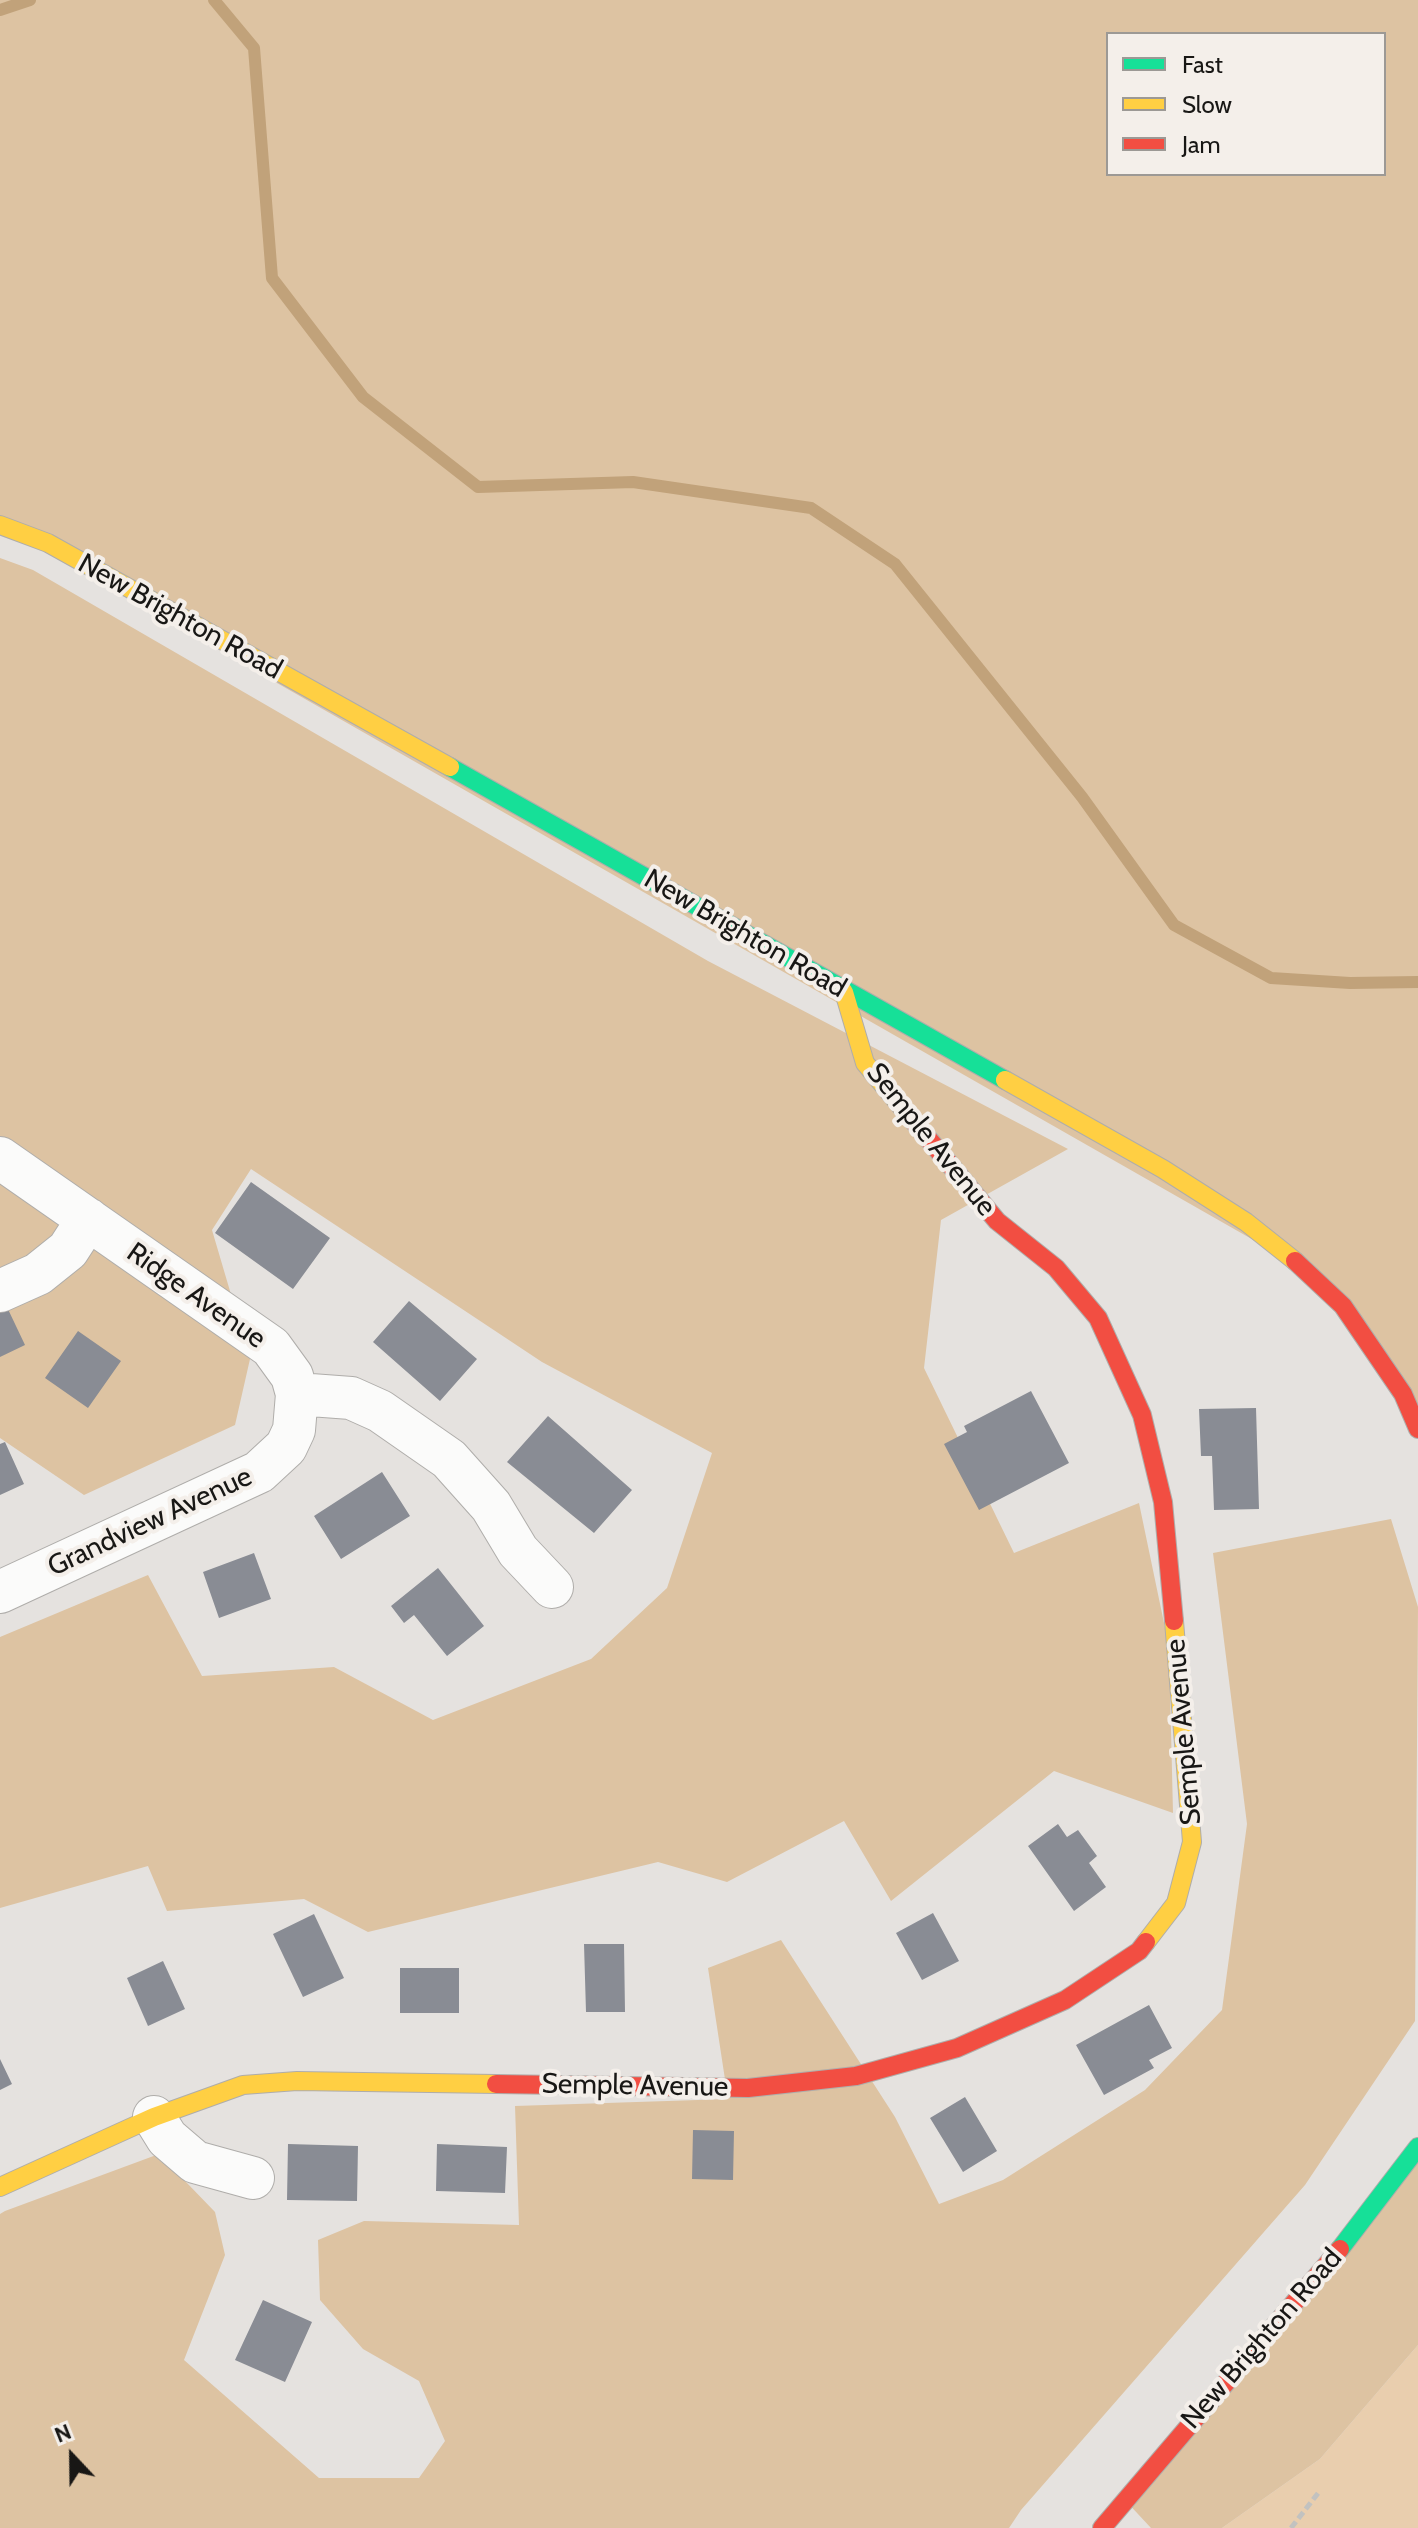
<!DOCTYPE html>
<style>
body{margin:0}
#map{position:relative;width:1418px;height:2528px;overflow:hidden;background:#e5e2df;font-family:Cabin,sans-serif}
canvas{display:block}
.legend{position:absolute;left:1106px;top:32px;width:280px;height:144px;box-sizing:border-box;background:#f4efea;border:2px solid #9c9995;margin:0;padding:10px 14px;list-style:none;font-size:24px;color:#181715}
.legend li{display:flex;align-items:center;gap:16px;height:40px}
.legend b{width:40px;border:2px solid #9c9995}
.north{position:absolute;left:32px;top:2416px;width:80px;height:80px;-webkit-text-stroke:6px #f4efea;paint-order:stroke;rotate:338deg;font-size:22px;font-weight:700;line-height:32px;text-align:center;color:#181715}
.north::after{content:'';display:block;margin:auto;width:28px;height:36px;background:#181715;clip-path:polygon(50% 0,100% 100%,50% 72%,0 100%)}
</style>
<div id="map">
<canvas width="1418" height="2528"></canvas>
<ul class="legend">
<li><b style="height:10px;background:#16e098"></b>Fast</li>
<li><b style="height:10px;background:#ffcf43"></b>Slow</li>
<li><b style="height:10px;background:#f24e42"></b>Jam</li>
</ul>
<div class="north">N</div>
</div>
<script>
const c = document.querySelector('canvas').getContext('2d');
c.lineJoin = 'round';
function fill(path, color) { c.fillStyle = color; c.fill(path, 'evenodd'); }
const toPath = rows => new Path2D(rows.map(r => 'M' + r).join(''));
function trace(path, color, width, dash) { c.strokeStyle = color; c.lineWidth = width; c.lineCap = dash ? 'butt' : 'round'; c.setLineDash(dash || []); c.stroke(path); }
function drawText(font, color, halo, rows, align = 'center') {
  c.font = font + ' Cabin,sans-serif'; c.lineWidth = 8; c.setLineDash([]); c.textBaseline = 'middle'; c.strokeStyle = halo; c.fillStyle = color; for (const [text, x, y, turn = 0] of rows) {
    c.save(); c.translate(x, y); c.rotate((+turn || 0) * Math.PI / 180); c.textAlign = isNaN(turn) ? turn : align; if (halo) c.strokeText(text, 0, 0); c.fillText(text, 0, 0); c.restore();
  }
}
fill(toPath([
 [1418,2345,1418,2528,1222,2528,1320,2459]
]), '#e9ceae');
fill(toPath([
 [0,0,1418,0,1418,1429,1306,1270,0,525],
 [1108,34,1384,34,1384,174,1108,174],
 [0,558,33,570,708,961,1068,1149,941,1220,924,1368,1014,1553,1139,1503,1169,1647,1173,1813,1054,1771,891,1901,844,1821,727,1882,658,1862,368,1932,304,1899,167,1911,148,1866,0,1908,0,1637,148,1575,202,1676,334,1667,433,1720,591,1659,667,1588,712,1453,542,1362,251,1169,212,1230,250,1359,235,1425,84,1495,0,1438],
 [1391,1519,1418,1607,1415,2021,1305,2185,1021,2510,1009,2528,0,2528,0,2214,5,2211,159,2154,215,2212,225,2255,184,2360,319,2478,419,2478,445,2441,419,2381,363,2349,320,2300,318,2240,364,2221,519,2225,515,2106,728,2099,708,1968,781,1940,895,2117,939,2204,1003,2180,1145,2090,1222,2010,1247,1824,1213,1553],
 [1418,2147,1418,2345,1320,2459,1222,2528,1151,2528,1124,2499]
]), '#ddc3a2');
trace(toPath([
 [214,0,254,48,272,278,363,397,478,487,633,482,811,508,895,564,1082,797,1174,925,1271,978,1350,983,1418,982],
 [0,10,30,0]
]), '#c1a27a', 12);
fill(toPath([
 [251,1182,330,1238,293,1289,215,1233],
 [409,1301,477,1359,440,1401,373,1342],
 [6,1305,25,1345,0,1357,0,1307],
 [78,1331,121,1361,88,1408,45,1378],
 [1031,1391,1069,1463,979,1510,944,1444,967,1432,964,1426],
 [1256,1408,1259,1509,1214,1510,1212,1456,1201,1456,1199,1409],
 [548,1416,632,1490,594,1533,507,1462],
 [5,1442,24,1484,0,1495,0,1444],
 [382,1472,410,1516,341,1559,314,1516],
 [254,1553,271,1599,219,1618,203,1572],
 [438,1568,484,1626,447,1656,414,1615,404,1623,391,1606],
 [1058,1824,1067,1837,1078,1830,1097,1856,1089,1863,1106,1887,1074,1911,1028,1846],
 [933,1913,959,1961,922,1980,896,1933],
 [314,1914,344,1978,303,1997,273,1934],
 [584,1944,624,1944,625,2012,586,2012],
 [163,1961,185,2009,148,2026,127,1978],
 [400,1968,459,1968,459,2013,400,2013],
 [1149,2005,1172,2048,1149,2060,1154,2068,1104,2095,1076,2045],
 [0,2059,12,2084,0,2090],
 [965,2097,997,2151,963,2172,930,2118],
 [693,2130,734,2131,733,2180,692,2179],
 [288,2144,358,2146,357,2201,287,2200],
 [437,2144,507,2147,505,2193,436,2191],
 [263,2300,312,2322,285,2382,235,2360]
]), '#898c94');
const street = toPath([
 [0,1158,271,1347,292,1376,297,1394,351,1398,380,1411,449,1459,491,1506,518,1551,552,1587],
 [0,1291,38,1274,68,1250,88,1219],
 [0,1592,259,1472,286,1447,294,1430,297,1394],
 [154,2117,167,2138,195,2162,253,2178]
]);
const fast = toPath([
 [450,767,1005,1080],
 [1340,2249,1418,2147]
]);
const slow = toPath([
 [0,525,48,543,450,767],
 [844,992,865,1063,901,1106],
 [1005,1080,1163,1169,1246,1222,1295,1261],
 [1146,1942,1176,1903,1192,1842,1174,1621],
 [0,2187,154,2117,243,2085,297,2081,496,2084]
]);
const jam = toPath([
 [901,1106,997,1221,1056,1268,1098,1318,1142,1415,1163,1502,1174,1621],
 [1295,1261,1343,1306,1403,1394,1418,1429],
 [496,2084,748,2088,856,2076,957,2048,1065,2000,1139,1951,1146,1942],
 [1102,2528,1340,2249]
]);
trace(street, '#afadaa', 44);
trace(fast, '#afadaa', 20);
trace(slow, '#afadaa', 20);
trace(jam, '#afadaa', 20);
trace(toPath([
 [1291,2528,1319,2492]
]), '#c2c2c0', 5, [8, 4]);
trace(street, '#fbfbfa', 42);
trace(fast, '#16e098', 18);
trace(slow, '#ffcf43', 18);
trace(jam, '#f24e42', 18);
drawText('28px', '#181715', '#f4efea', [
 ["New Brighton Road",180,617,29],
 ["New Brighton Road",745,934,30],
 ["Semple Avenue",931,1140,51],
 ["Ridge Avenue",196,1296,35],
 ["Grandview Avenue",150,1522,-25],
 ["Semple Avenue",1184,1732,-95],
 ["Semple Avenue",635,2086,1],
 ["New Brighton Road",1262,2339,-49]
]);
</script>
